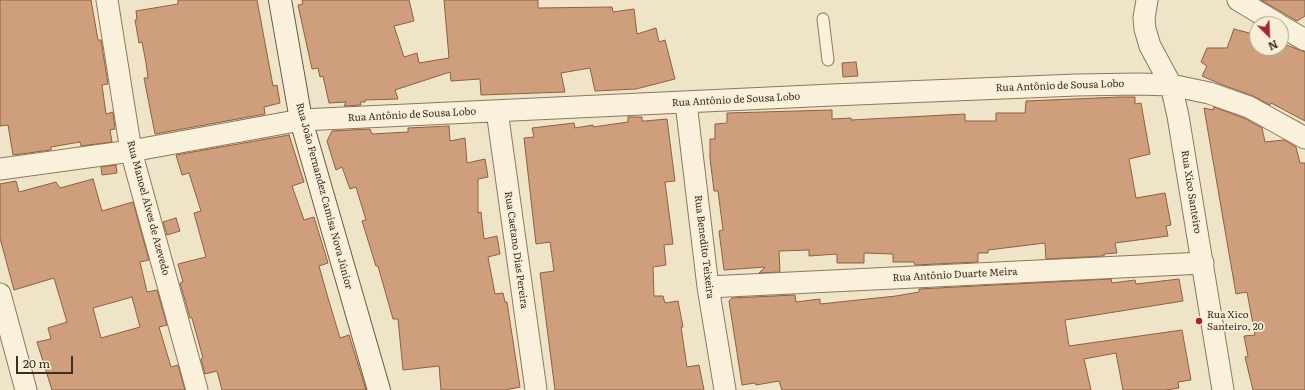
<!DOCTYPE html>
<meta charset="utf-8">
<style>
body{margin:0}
#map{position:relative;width:1305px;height:390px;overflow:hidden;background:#f0e4c8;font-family:Literata,serif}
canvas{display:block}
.north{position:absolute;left:1249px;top:16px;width:40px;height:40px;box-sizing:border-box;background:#f7eed8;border:1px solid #ada18e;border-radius:50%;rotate:156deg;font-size:11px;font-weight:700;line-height:16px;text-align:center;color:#3d2e20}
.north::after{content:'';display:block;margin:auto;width:14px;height:18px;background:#9e2a2b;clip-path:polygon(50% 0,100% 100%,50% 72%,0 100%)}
.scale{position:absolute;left:16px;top:356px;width:57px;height:18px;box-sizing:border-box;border:2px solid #3d2e20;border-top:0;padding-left:5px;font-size:12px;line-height:14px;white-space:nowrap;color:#3d2e20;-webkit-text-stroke:3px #f7eed8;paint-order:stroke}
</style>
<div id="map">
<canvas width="1305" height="390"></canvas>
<div class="north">N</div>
<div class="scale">20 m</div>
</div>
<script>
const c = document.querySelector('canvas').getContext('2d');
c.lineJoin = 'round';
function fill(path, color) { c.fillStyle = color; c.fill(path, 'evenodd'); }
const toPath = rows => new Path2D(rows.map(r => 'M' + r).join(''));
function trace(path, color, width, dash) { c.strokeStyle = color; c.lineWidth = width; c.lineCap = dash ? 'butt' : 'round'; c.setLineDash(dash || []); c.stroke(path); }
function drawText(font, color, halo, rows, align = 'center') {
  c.font = font + ' Literata,serif'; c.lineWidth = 3.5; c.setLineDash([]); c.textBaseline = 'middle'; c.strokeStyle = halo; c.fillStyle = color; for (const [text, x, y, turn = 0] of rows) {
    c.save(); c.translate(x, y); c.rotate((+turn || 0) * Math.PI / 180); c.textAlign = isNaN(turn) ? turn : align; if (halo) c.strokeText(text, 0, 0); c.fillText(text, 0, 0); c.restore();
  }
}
const building = toPath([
 [0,0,91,0,98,40,101,40,108,84,102,85,106,114,113,112,115,129,110,130,112,142,81,146,80,142,51,147,51,150,13,155,8,125,0,126,0,0],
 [178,0,257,0,273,86,277,85,280,103,264,107,265,114,155,134,144,78,148,78,146,63,142,42,139,43,135,20,137,20,136,11,178,4,178,0],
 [302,0,409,0,414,21,394,26,404,57,417,53,419,63,449,58,444,0,538,0,538,8,612,7,613,12,634,9,637,34,656,28,659,42,665,40,675,79,636,89,595,91,590,68,561,73,565,92,481,95,480,79,451,81,450,72,395,90,398,99,365,100,365,102,360,102,361,105,344,106,346,102,329,103,323,76,320,77,318,68,312,69,298,5,303,4,302,0],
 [1261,0,1305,0,1305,16,1297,21,1261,0],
 [1234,29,1257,35,1257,48,1281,48,1281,43,1305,52,1305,121,1271,103,1270,105,1253,96,1220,84,1202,76,1207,66,1201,62,1207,48,1227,48,1234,29],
 [856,62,858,76,843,77,842,63,856,62],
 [1120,97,1135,97,1135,104,1141,103,1150,154,1129,159,1136,198,1165,193,1171,225,1166,226,1168,236,1115,243,1117,253,1104,254,1104,256,1046,259,1045,243,988,250,988,253,978,253,978,262,915,265,914,262,893,262,893,254,864,253,864,263,837,263,837,254,809,256,809,250,779,251,780,272,759,273,765,267,724,270,719,231,723,230,718,191,714,191,710,158,710,139,715,139,715,124,727,123,727,113,832,110,832,119,851,118,851,120,965,114,965,121,996,121,996,113,1025,113,1026,101,1120,97],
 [1214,107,1244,118,1262,128,1265,142,1284,140,1296,147,1300,163,1305,163,1305,390,1253,390,1245,357,1248,356,1244,336,1255,335,1247,292,1236,294,1204,108,1213,110,1214,107],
 [628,117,642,117,642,121,645,121,667,119,675,181,665,182,673,244,664,245,666,265,653,267,654,296,663,296,665,303,678,301,683,327,681,327,687,367,699,365,704,390,555,390,540,273,554,271,550,242,536,244,524,138,534,137,532,128,574,123,575,128,593,125,593,127,628,122,628,117],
 [449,126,450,141,465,138,467,163,485,159,488,177,478,179,478,213,481,212,484,239,497,236,500,254,488,257,495,294,503,293,505,302,507,302,520,387,505,390,441,390,439,366,403,370,398,319,393,319,378,266,376,266,362,221,366,220,356,187,350,189,342,167,336,170,327,141,332,131,370,129,372,134,408,132,408,128,449,126],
 [289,135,304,182,292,186,304,220,314,217,328,263,319,266,328,298,340,338,349,335,366,390,222,390,217,371,205,374,201,359,203,358,192,318,190,318,180,283,183,282,178,264,206,257,194,213,201,211,189,173,182,175,176,155,289,135],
 [116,165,117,173,102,175,101,167,116,165],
 [93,179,102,211,133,202,149,260,140,262,147,292,157,290,167,325,159,327,171,367,178,365,185,390,52,390,37,342,51,339,48,328,67,322,54,278,14,290,0,238,0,184,16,181,19,192,56,182,60,188,93,179],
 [132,297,140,327,101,338,93,308,132,297],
 [176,218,180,231,167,235,163,222,176,218],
 [1111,279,1112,283,1135,280,1136,284,1179,279,1183,301,1065,320,1069,346,1182,330,1191,380,1178,382,1179,388,1166,390,1123,390,1116,353,1084,359,1091,390,782,390,779,381,756,385,755,383,742,385,729,301,732,298,795,295,796,302,820,299,820,304,896,296,919,292,919,289,1111,279]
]);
fill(building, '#cf9f7d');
trace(building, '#8d5f41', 1);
const service = toPath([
 [823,19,828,60]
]);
const minor = toPath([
 [107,0,131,151,197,390],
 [1147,0,1144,18,1145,29,1150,46,1171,85,1178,116,1223,390],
 [1238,0,1278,24],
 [1281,26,1305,40],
 [686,103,708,287,725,390],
 [497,111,536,390],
 [0,169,131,151,301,120,832,95,1076,85,1138,84,1171,85,1209,93,1249,107,1305,138],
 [708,287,1203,263],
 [0,294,26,390]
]);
const secondary = toPath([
 [280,0,301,120,379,390]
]);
trace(service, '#8d765c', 13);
trace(minor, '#8d765c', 23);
trace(secondary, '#6f573f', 24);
trace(service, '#faf1dc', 11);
trace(minor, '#faf1dc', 21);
trace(secondary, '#faf1dc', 22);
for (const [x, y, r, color] of [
 [1199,321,4,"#9e2a2b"]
]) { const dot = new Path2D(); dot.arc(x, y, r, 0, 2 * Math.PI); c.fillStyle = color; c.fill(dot); trace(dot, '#f7eed8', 1.5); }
drawText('10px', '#3d2e20', '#f7eed8', [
 ["Rua Antônio de Sousa Lobo",1060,86,-2],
 ["Rua Antônio de Sousa Lobo",736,100,-3],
 ["Rua Antônio de Sousa Lobo",412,115,-3],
 ["Rua Xico Santeiro",1191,192,81],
 ["Rua João Fernandez Camisa Nova Júnior",324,196,75],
 ["Rua Manoel Alves de Azevedo",148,208,75],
 ["Rua Benedito Teixeira",704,247,83],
 ["Rua Caetano Dias Pereira",516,250,82],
 ["Rua Antônio Duarte Meira",955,275,-3]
]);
drawText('10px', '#3d2e20', '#f7eed8', [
 ["Rua Xico",1207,315],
 ["Santeiro, 20",1207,327]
], 'left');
</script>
